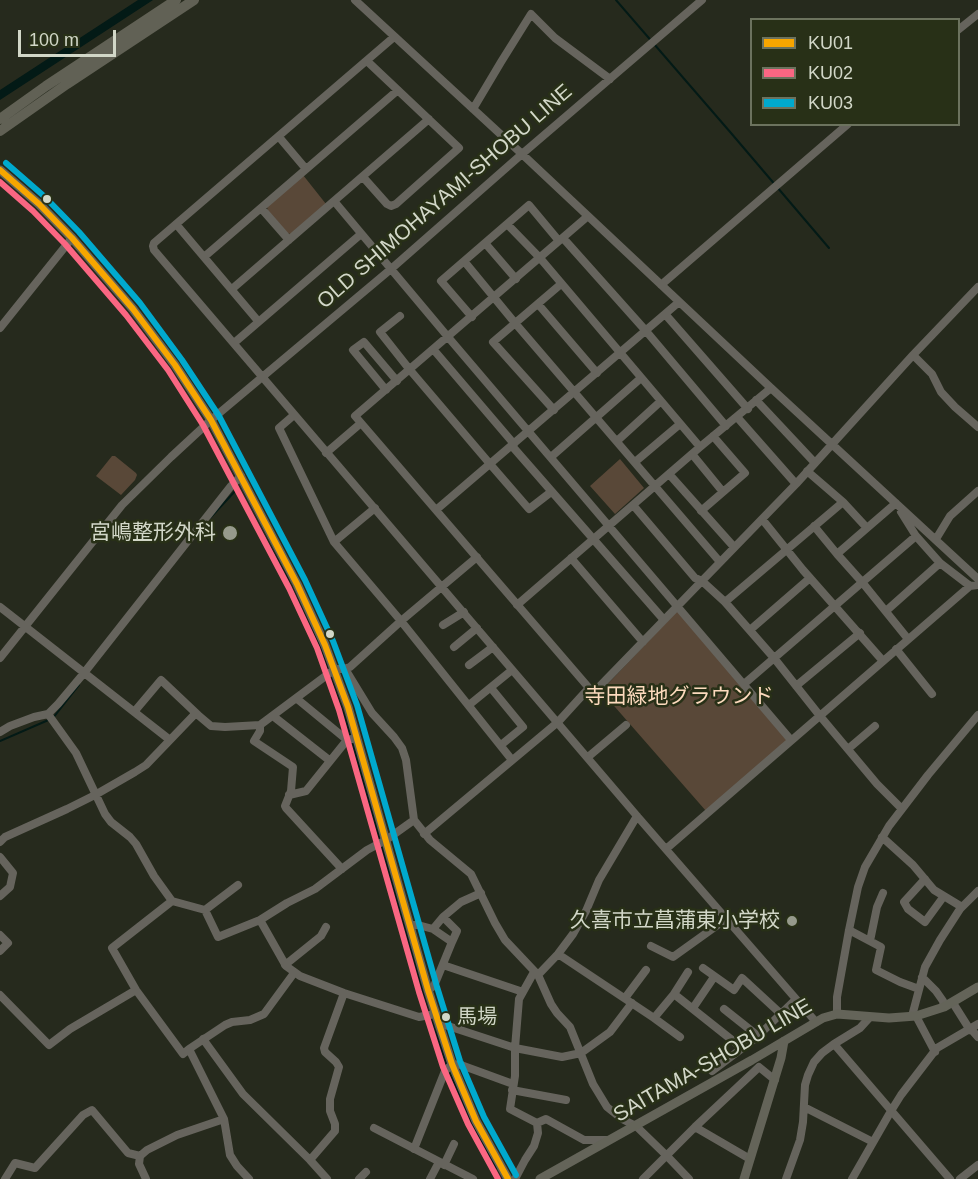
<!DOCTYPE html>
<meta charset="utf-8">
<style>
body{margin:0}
#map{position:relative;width:978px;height:1179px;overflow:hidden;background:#262a1d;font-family:Helvetica,sans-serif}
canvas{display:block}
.legend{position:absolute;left:750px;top:18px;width:210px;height:108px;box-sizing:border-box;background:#283017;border:2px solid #6c735e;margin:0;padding:8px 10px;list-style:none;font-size:18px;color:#d2d7c8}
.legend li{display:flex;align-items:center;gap:12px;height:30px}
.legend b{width:30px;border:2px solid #6c735e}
.scale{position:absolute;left:18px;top:30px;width:98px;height:27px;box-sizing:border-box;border:3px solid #d2d7c8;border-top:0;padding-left:8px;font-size:18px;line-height:21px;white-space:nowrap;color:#d2d7c8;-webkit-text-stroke:4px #283017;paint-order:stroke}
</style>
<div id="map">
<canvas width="978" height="1179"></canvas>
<ul class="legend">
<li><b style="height:8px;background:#f7a600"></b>KU01</li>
<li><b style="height:8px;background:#fa6682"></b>KU02</li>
<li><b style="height:8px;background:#00a9ce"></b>KU03</li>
</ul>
<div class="scale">100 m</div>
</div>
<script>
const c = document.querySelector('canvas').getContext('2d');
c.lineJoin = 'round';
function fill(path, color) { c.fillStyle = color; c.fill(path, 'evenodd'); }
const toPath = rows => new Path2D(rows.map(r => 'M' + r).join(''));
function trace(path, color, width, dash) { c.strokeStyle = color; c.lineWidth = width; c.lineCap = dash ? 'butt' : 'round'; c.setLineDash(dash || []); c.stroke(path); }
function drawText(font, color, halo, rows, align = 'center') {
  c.font = font + ' Helvetica,"Noto Sans JP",sans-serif'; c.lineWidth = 5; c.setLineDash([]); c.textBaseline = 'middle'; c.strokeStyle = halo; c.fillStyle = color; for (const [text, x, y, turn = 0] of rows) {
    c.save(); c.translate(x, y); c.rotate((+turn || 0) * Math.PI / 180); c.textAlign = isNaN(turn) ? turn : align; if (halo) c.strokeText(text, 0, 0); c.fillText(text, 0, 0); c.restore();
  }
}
fill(toPath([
 [303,175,326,204,291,234,285,233,268,212,267,206],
 [112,456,115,456,136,473,137,475,135,480,121,495,96,476],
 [620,459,644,488,615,514,590,486],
 [678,610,788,740,706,811,601,691]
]), '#594838');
fill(toPath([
 [138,0,153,0,0,100,0,90],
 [74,252,121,305,156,352,194,409,192,411,150,347,119,307,72,253]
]), '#031a16');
trace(toPath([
 [616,0,731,133,829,248],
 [210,518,238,488,285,574,320,648,346,721,428,1012],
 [0,741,53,718,79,685],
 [430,1017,447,1066],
 [449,1071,470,1121,496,1168]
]), '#031a16', 2);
trace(toPath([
 [355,0,522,154,771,388,978,579],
 [958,30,978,14],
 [394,37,154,243,153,246,154,250,637,816,816,1022],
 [473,109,501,62,531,14,555,38,610,79],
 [279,137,306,169],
 [363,177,387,204,391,206,396,204,459,148,367,61],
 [334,201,448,337,791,740],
 [261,208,289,240],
 [176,224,258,321],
 [507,224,540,258,700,447],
 [563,238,646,331,726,426],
 [485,243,516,279],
 [204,257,398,90],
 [464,261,515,323,720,562],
 [661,285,848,124],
 [232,289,429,119],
 [538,304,597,373],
 [665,314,748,409],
 [400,316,380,332,410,370,490,464,529,509,551,492],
 [472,317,441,281,529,205,559,241],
 [0,328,72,238],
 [234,343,361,234],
 [433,349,514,444],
 [913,355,932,374,941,392,955,407,978,427],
 [386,390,353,350,364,342,397,381],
 [756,400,815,463],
 [554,410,493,342,561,284],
 [294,415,279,428,334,542,401,621,512,760],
 [737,417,796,484],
 [617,441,661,401],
 [512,446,664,620],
 [326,453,361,423],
 [692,454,723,492],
 [551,457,641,378],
 [635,462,680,424],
 [669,474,734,547],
 [843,502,867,528,896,503],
 [633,505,695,578,702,581,725,602,774,658,820,716,877,784,902,809],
 [436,510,679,302],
 [701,511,745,473,713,436],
 [901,512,916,536,940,563,970,586],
 [762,519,803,570,883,661],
 [814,526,837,554,862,582,908,639],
 [936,539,950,516,978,491],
 [334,542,375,508],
 [837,554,867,528],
 [571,558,643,642],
 [725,602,843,502,807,471],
 [517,605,700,447,771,388],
 [0,607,170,740],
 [886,611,940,563],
 [443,625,464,612],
 [750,630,810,578],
 [454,647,477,628],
 [896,649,932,694],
 [0,658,122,505,171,457,211,420,391,269,522,154,702,0],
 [469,665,493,647],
 [343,669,347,672,372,713,394,737,402,748,406,760,414,820,430,840,471,874,495,923,505,940,538,975,551,1004,557,1013,570,1027,593,1084,607,1107,622,1119,636,1126,667,1156,689,1179],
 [744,684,916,536],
 [796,686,860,633],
 [491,688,523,727,501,745],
 [598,688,796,484,913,355,978,287],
 [296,698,347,740,352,739],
 [469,705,512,670],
 [134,712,161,680,198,715],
 [48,714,76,753,105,814,111,822,130,837,136,844,154,876,172,901,112,948,136,990,183,1054,189,1049,224,1119,230,1155,237,1166,249,1179],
 [273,716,329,760],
 [260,725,260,731,254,741,293,767,291,791,285,806,286,808,342,869],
 [0,732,10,726,34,717,48,714,58,704,84,673,231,486,241,476],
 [848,749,875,726],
 [588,757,626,725],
 [289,795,306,791,347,740],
 [424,834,558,722,589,688,355,416,588,216],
 [882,837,913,865,934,890,962,907],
 [0,842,5,837,67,809,95,795,135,772,146,765,194,715,198,715,211,726,225,727,260,725,335,669,343,669,350,667,401,621,477,557],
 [666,849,970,586,978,585],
 [0,857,13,873,10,887,0,896],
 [925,879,904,902,908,909,925,922,944,896],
 [172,901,205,910,218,937,260,920,287,903,315,889,367,850,386,840,414,820],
 [205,910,238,885],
 [443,917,461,902,481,893],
 [260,920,286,966,300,976,344,993,419,1017,435,1014],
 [410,925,418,925,433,929,452,942,457,931,443,917,433,929],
 [849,930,881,947,876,970,900,982,919,989],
 [0,935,8,943,0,951],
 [870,941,877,907,883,893],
 [651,946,673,957,726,919],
 [558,954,654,1018],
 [285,965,321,936,326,927],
 [443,965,523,992],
 [703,968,734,990,742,978,781,1014],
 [688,972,674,994,742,1048],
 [538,975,558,954,573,934,586,911,599,880,637,816],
 [922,977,936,991,943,1001,944,1007],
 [428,990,434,986,452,942],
 [674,994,654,1018,680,1037],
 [0,995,49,1045,70,1029,136,990],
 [625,998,646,970],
 [953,1003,970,1030],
 [693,1008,714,977],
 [724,1009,758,1036],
 [837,1014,837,997,849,930,858,887,865,867,889,826,928,775,978,715],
 [912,1016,925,967,940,940,960,909,978,891],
 [916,1016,935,1052],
 [439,1025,445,1025,515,1048,562,1057,581,1053,610,1032,632,1003],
 [971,1029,978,1037],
 [203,1039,243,1094,310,1160],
 [834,1044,950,1179],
 [189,1049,225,1025,232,1022,250,1020,264,1014,294,973],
 [712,1071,757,1037,796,999],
 [512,1090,566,1100],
 [804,1107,873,1142],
 [537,1123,546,1119,584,1140,609,1140],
 [695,1127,750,1159],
 [374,1128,473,1179],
 [414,1149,445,1071,452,1064,461,1065,513,1084],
 [444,1165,454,1144],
 [5,1179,15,1163,35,1168,83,1115,92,1110,128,1153,140,1156],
 [146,1179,139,1164,140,1156,147,1150,177,1135,224,1119],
 [327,1179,310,1160,335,1131,335,1124,330,1111,330,1099,339,1067,336,1062,325,1052,324,1048,344,993],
 [359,1179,366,1172],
 [430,1179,439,1162],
 [515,1179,525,1160,534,1146,538,1133,537,1123,510,1109,515,1076,515,1048,519,999,534,972],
 [643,1179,695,1127,759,1067,775,1080],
 [786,1179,800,1140,803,1122,805,1085,808,1075,814,1062,822,1053,834,1044,860,1028,870,1017],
 [852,1179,891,1111,901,1095,937,1048,978,1024],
 [960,1179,978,1165]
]), '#66645d', 8);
trace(toPath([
 [0,170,39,204,72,238,133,309,175,365,211,420,297,584,325,645,348,707,428,990,452,1064,476,1121,508,1179],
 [540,1179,752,1060,823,1018,837,1014,889,1018,916,1016,944,1007,978,987],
 [744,1179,781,1058,784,1041]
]), '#646459', 9);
trace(toPath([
 [0,119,46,86,176,0],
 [0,131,67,84,194,0]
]), '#616155', 10);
trace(toPath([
 [0,170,39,204,72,238,133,309,175,365,211,420,297,584,325,645,348,707,428,990,452,1064,476,1121,508,1179]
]), '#f7a600', 6);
trace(toPath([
 [0,182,33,211,65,244,126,315,168,370,203,425,289,588,317,648,339,710,419,992,443,1067,468,1124,498,1179]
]), '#fa6682', 6);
trace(toPath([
 [6,163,45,197,79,232,140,303,182,360,219,416,305,580,333,641,357,705,437,987,460,1061,484,1117,516,1175]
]), '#00a9ce', 6);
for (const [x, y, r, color] of [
 [47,199,5,"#d2d7c8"],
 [230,533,8,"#969a8c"],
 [330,634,5,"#d2d7c8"],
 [792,921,6,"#969a8c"],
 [446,1017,5,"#d2d7c8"]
]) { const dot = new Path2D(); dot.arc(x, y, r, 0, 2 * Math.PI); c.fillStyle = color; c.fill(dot); trace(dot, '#283017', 2); }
drawText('20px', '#d2d7c8', '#283017', [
 ["馬場",457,1017]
], 'left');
drawText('21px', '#d2d7c8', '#283017', [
 ["OLD SHIMOHAYAMI-SHOBU LINE",445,197,-41],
 ["SAITAMA-SHOBU LINE",713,1061,-30]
]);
drawText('21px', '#d2d7c8', '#283017', [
 ["宮嶋整形外科",216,533],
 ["久喜市立菖蒲東小学校",780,921]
], 'right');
drawText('21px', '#fcdabd', '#283017', [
 ["寺田緑地グラウンド",679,697]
]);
</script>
